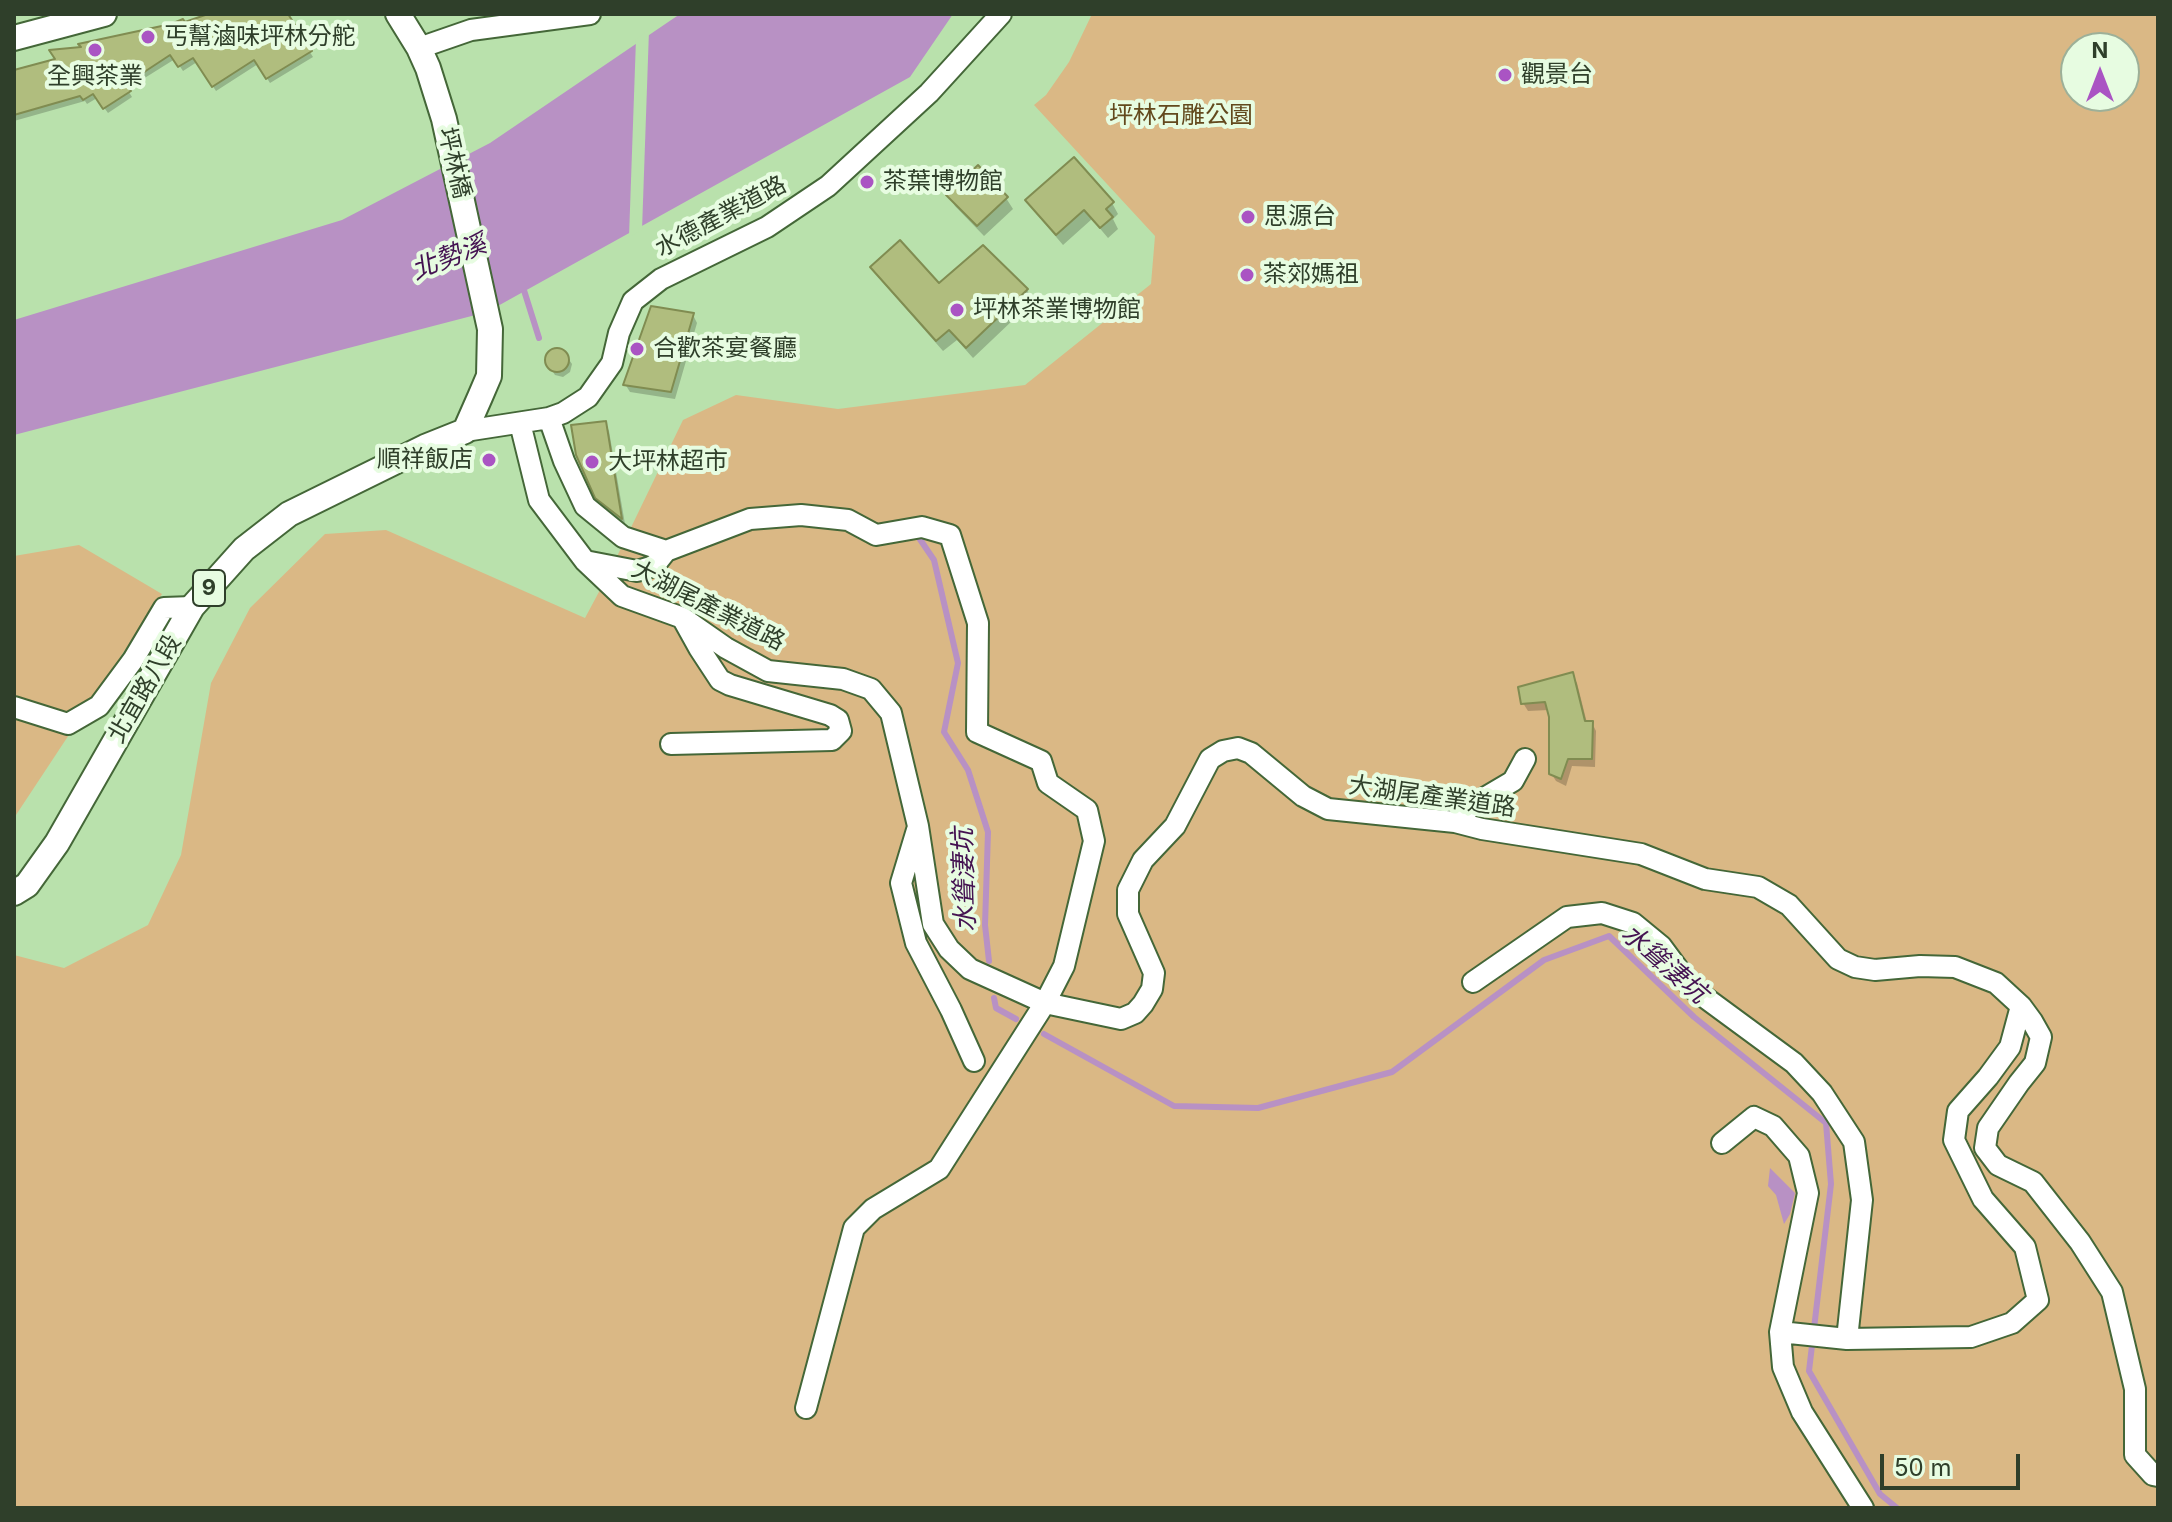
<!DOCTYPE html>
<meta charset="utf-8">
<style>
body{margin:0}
#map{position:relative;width:2172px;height:1522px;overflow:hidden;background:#b9e1ac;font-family:Inter,sans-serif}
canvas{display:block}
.frame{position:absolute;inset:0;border:16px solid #2f3f2a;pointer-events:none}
.north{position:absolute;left:2060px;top:32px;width:80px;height:80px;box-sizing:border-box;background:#e7fce1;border:2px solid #9db098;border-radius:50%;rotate:0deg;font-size:22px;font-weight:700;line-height:32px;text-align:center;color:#2f3f2a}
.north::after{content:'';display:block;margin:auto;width:28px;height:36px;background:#aa54c3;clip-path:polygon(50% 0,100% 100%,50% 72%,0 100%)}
.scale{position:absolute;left:1880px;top:1454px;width:140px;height:36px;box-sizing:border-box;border:4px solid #2f3f2a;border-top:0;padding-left:10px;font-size:24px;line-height:28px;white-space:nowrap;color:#2f3f2a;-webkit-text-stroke:6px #e7fce1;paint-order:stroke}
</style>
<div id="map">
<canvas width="2172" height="1522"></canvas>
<div class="frame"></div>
<div class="north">N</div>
<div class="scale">50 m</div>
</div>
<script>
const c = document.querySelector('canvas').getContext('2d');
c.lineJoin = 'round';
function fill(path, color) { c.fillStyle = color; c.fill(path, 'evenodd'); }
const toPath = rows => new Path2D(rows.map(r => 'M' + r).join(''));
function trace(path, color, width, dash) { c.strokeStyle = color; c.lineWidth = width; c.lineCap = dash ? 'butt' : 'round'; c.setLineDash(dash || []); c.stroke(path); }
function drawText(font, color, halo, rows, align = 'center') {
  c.font = font + ' Inter,"Noto Sans TC",sans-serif'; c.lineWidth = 8; c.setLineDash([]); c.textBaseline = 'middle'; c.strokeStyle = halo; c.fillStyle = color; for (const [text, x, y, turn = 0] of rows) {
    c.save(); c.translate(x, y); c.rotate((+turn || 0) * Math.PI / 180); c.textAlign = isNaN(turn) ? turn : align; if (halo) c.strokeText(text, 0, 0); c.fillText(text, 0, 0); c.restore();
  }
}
fill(toPath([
 [1092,14,2158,14,2158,1508,14,1508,14,955,64,968,148,925,181,855,211,683,250,608,325,534,386,530,585,618,608,575,683,420,736,395,838,409,1025,385,1151,284,1155,236,1034,105,1046,95,1069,62],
 [2076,48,2124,48,2124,96,2076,96],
 [79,545,162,594,14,818,14,556]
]), '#dab885');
fill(toPath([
 [680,14,953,14,910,77,487,312,14,435,14,320,342,220,490,143],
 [1770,1168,1795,1193,1790,1214,1784,1224,1776,1195,1768,1186]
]), '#b891c4');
fill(toPath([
 [649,30,642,230,629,237,636,39]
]), '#b9e1ac');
fill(toPath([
 [218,14,286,14,313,57,270,83,258,64,216,91,197,62,183,71,175,59,127,89,132,97,108,113,97,98,87,104,85,101,14,121,14,73,58,60,84,49],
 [949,196,1006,198,1013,209,984,236,955,206],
 [1028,201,1112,203,1118,214,1113,219,1118,229,1108,238,1092,219,1063,245,1034,211],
 [983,248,1027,290,1033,301,973,358,957,340,943,351,879,278,872,268,939,286],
 [693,315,697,323,675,399,630,392,625,384],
 [555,350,563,351,572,364,570,372,563,377,555,375,547,363,548,354],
 [605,423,609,431,625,524,602,506,597,497],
 [1572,675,1577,683,1587,723,1592,723,1596,731,1595,767,1572,766,1566,786,1556,781,1551,773,1549,710,1528,711,1523,703]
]), '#0003');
trace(toPath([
 [522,284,539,338],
 [915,532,934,560,958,663,944,732,968,770,988,832,985,925,989,961],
 [994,998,996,1008,1016,1019],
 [1044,1034,1174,1106,1258,1108,1392,1072,1544,960,1609,936,1694,1017,1826,1123,1831,1184,1809,1371,1880,1494,1897,1508]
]), '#b891c4', 6);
const building = toPath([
 [208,14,288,14,312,51,266,79,254,60,212,87,193,58,178,67,170,55,126,84,131,91,103,109,93,94,83,100,80,96,14,115,14,70,55,59,49,50,81,47,78,44,171,24,183,19,185,22,208,14],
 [1074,157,1114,202,1106,209,1113,217,1100,228,1084,210,1056,235,1025,200,1074,157],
 [978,165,1008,197,977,226,946,195,978,165],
 [900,240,939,283,983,245,1028,289,966,348,949,330,936,341,870,267,900,240],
 [651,306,694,313,671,392,623,385,651,306],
 '545 360a12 12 0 1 1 24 0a12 12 0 1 1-24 0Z',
 [606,421,622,519,595,498,576,455,571,425,606,421],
 [1573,672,1585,721,1593,721,1592,759,1568,759,1561,779,1549,774,1549,717,1545,702,1521,704,1518,687,1573,672]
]);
fill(building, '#b0bd7e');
trace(building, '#808c51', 2);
const minor = toPath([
 [419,48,471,30,590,14],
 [549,418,564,461,585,506,623,537,666,551,750,519,801,515,848,520,876,535,922,527,950,535,978,623,977,732,1041,761,1048,783,1087,810,1094,841,1064,966,1045,1003,939,1169,873,1209,854,1228,806,1408],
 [520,423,539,500,585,561,622,596,683,618,726,648,768,671,843,679,871,689,891,713,918,826,933,924,949,949,970,969,1045,1003,1121,1019,1135,1013,1143,1004,1152,989,1154,973,1128,914,1128,890,1143,860,1175,826,1210,759,1223,751,1238,748,1251,753,1303,796,1328,809,1455,822,1482,829,1641,854,1705,879,1758,887,1789,905,1838,959,1855,967,1875,970,1920,966,1955,967,1996,983,2021,1006,2032,1021,2041,1037,2035,1063,2019,1083,1988,1128,1985,1148,1998,1165,2033,1182,2080,1242,2112,1292,2135,1389,2135,1455,2153,1475,2158,1476],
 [465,431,549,418,563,413,588,397,612,363,619,333,633,301,661,279,767,227,828,186,929,93,1001,14],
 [585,561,637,571,654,566,666,551],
 [14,707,68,724,99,706,133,660,164,608,192,607],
 [671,744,832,740,841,731,838,720,830,715,730,685,720,680,699,648,684,621],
 [1455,822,1474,804,1513,781,1525,759],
 [917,830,901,883,916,943,951,1010,974,1061],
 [1473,982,1567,917,1602,913,1633,923,1661,946,1692,988,1794,1063,1822,1093,1854,1142,1862,1200,1847,1339,1971,1337,2012,1323,2038,1300,2025,1247,1983,1199,1954,1140,1958,1111,1988,1077,2010,1047,2021,1006],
 [1722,1143,1754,1117,1773,1126,1799,1156,1808,1193,1780,1332,1783,1367,1802,1412,1863,1508],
 [1780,1332,1847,1339]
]);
const major = toPath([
 [14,38,104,14],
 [14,893,27,885,57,843,192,607,244,549,289,514,425,447,465,431,480,397,489,376,490,329,444,119,428,68,419,48,398,14]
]);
trace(minor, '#446738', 24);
trace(major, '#446738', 28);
trace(minor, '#fff', 20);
trace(major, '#fff', 24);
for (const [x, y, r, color] of [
 [148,37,8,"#aa54c3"],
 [95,50,8,"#aa54c3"],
 [1505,75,8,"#aa54c3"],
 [867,182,8,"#aa54c3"],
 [1248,217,8,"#aa54c3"],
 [1247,275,8,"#aa54c3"],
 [957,310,8,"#aa54c3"],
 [637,349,8,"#aa54c3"],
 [489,460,8,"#aa54c3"],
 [592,462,8,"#aa54c3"]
]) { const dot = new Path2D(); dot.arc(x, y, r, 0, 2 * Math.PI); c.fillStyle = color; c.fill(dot); trace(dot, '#e7fce1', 3); }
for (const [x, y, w] of [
 [209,588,32]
]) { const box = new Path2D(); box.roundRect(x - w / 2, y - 18, w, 36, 6); c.fillStyle = '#e7fce1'; c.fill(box); trace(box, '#2f3f2a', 2); }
drawText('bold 22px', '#2f3f2a', null, [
 ["9",209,588]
]);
drawText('24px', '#2f3f2a', '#e7fce1', [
 ["丐幫滷味坪林分舵",164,37],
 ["觀景台",1521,75],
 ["全興茶業",95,77,"center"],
 ["茶葉博物館",883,182],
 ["思源台",1264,217],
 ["茶郊媽祖",1263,275],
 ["坪林茶業博物館",973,310],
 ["合歡茶宴餐廳",653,349],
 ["順祥飯店",473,460,"right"],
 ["大坪林超市",608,462]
], 'left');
drawText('24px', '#63491d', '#e7fce1', [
 ["坪林石雕公園",1181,116]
]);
drawText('24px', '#2f3f2a', '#e7fce1', [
 ["坪林橋",454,163,77],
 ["水德產業道路",721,217,-28],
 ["大湖尾產業道路",708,606,27],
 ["北宜路八段",145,689,-60],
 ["大湖尾產業道路",1432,797,8]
]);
drawText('italic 26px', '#441251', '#e7fce1', [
 ["北勢溪",449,258,-22],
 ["水聳淒坑",965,880,-92],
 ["水聳淒坑",1664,964,41]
]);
</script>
